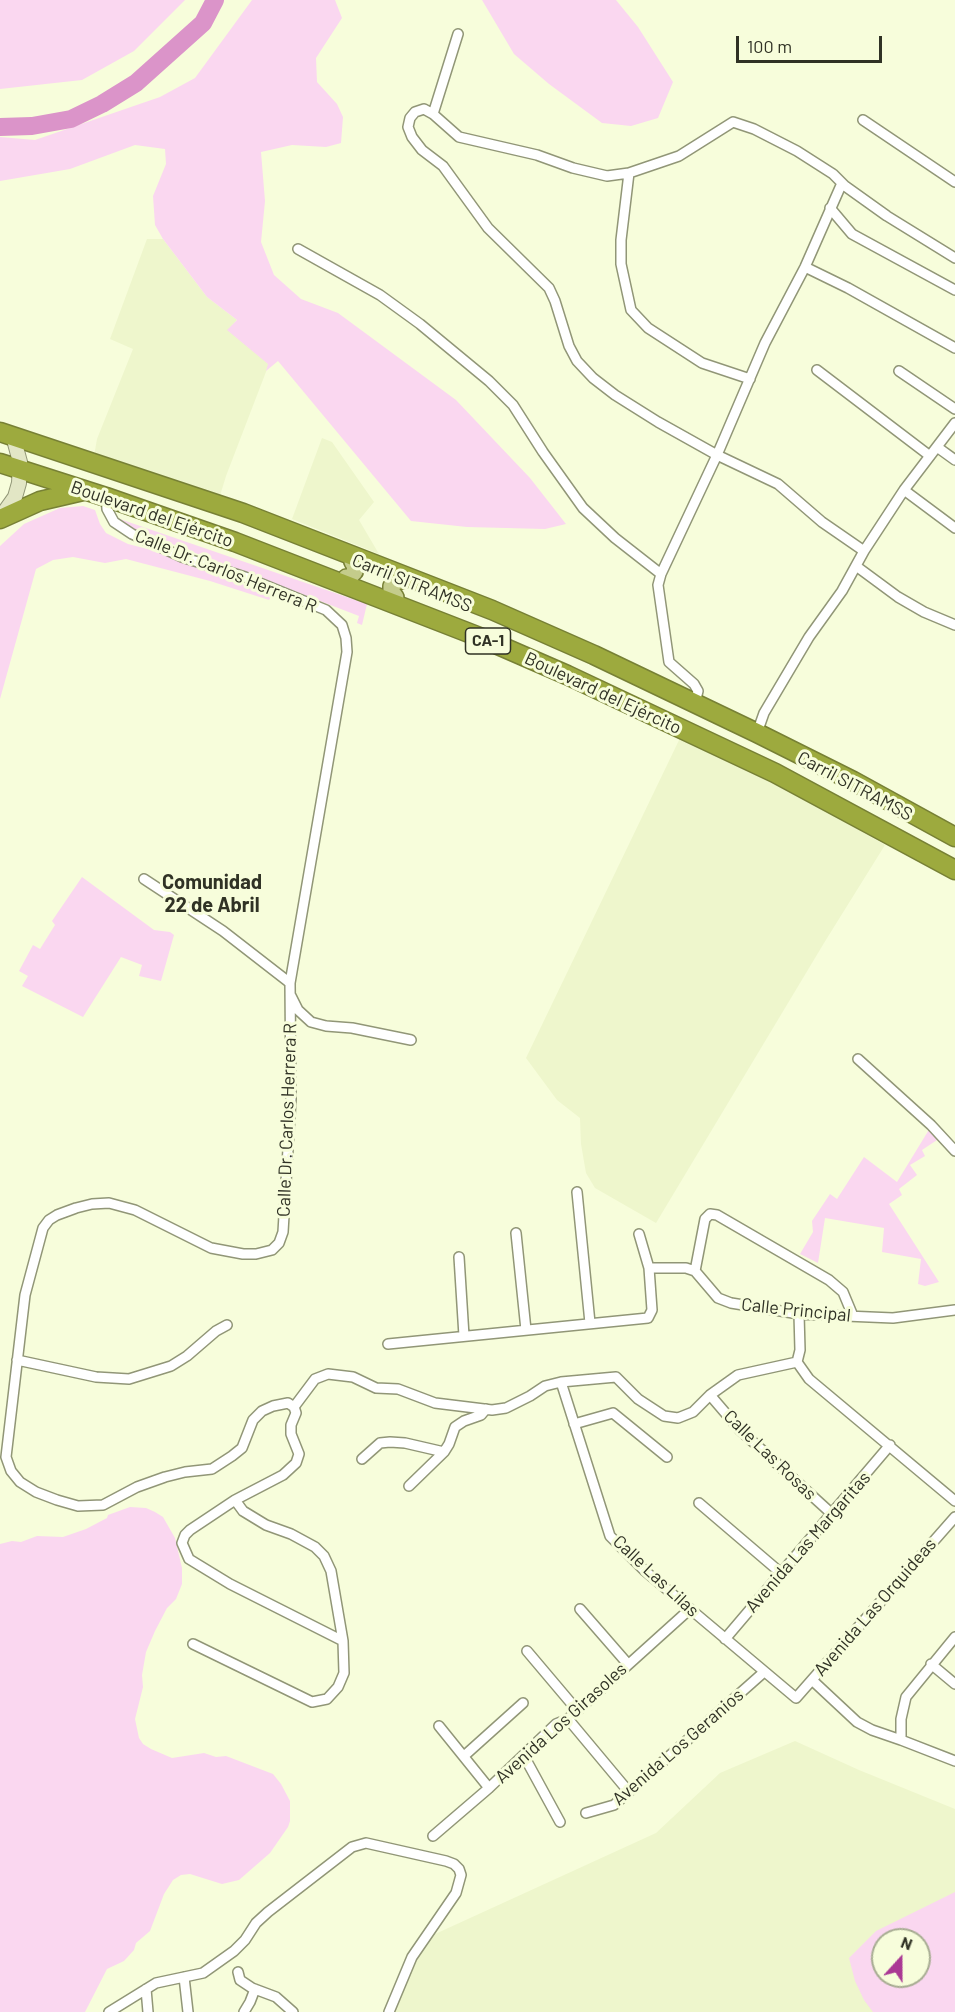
<!DOCTYPE html>
<meta charset="utf-8">
<style>
body{margin:0}
#map{position:relative;width:955px;height:2012px;overflow:hidden;background:#f7fddb;font-family:Barlow,sans-serif}
canvas{display:block}
.north{position:absolute;left:871px;top:1928px;width:60px;height:60px;box-sizing:border-box;background:#f7fddb;border:2px solid #a7ac92;border-radius:50%;rotate:21deg;font-size:16px;font-weight:700;line-height:24px;text-align:center;color:#303225}
.north::after{content:'';display:block;margin:auto;width:21px;height:27px;background:#aa3894;clip-path:polygon(50% 0,100% 100%,50% 72%,0 100%)}
.scale{position:absolute;left:736px;top:36px;width:146px;height:27px;box-sizing:border-box;border:3px solid #303225;border-top:0;padding-left:8px;font-size:18px;line-height:21px;white-space:nowrap;color:#303225;-webkit-text-stroke:4px #f7fddb;paint-order:stroke}
</style>
<div id="map">
<canvas width="955" height="2012"></canvas>
<div class="north">N</div>
<div class="scale">100 m</div>
</div>
<script>
const c = document.querySelector('canvas').getContext('2d');
c.lineJoin = 'round';
function fill(path, color) { c.fillStyle = color; c.fill(path, 'evenodd'); }
const toPath = rows => new Path2D(rows.map(r => 'M' + r).join(''));
function trace(path, color, width, dash) { c.strokeStyle = color; c.lineWidth = width; c.lineCap = dash ? 'butt' : 'round'; c.setLineDash(dash || []); c.stroke(path); }
function drawText(font, color, halo, rows, align = 'center') {
  c.font = font + ' Barlow,sans-serif'; c.lineWidth = 6; c.setLineDash([]); c.textBaseline = 'middle'; c.strokeStyle = halo; c.fillStyle = color; for (const [text, x, y, turn = 0] of rows) {
    c.save(); c.translate(x, y); c.rotate((+turn || 0) * Math.PI / 180); c.textAlign = isNaN(turn) ? turn : align; if (halo) c.strokeText(text, 0, 0); c.fillText(text, 0, 0); c.restore();
  }
}
fill(toPath([
 [147,239,163,239,207,297,237,320,228,330,269,364,226,476,219,499,94,456,97,439,133,349,110,339],
 [322,438,332,442,374,502,359,520,379,554,292,519],
 [681,736,813,804,885,845,824,943,656,1223,595,1188,586,1173,581,1144,580,1118,557,1100,526,1058],
 [795,1741,859,1770,955,1809,955,2012,389,2012,422,1940,656,1833,720,1773],
 [883,1940,919,1940,919,1976,883,1976]
]), '#eef6cc');
fill(toPath([
 [0,0,185,0,134,51,82,80,0,89],
 [252,0,335,0,342,18,316,58,317,82,337,104,343,117,341,143,326,147,292,145,261,152,265,201,261,242,274,275,301,299,338,313,456,400,530,478,566,524,545,529,467,527,411,521,278,361,266,371,268,364,227,330,237,320,207,297,163,239,155,225,153,196,166,164,165,149,135,145,70,169,0,181,0,137,35,140,160,97,195,78],
 [482,0,616,0,638,27,673,82,658,118,631,126,602,123,549,84,514,54],
 [83,506,95,510,100,524,106,533,128,544,159,552,245,585,271,597,269,600,210,581,126,559,105,563,73,557,53,560,36,569,0,699,0,546,24,524,60,508],
 [114,517,367,604,362,625,357,623,359,616,120,524],
 [82,877,154,930,170,932,174,935,161,981,139,976,142,965,121,957,83,1017,22,986,28,976,19,971,33,945,40,949,55,925,52,921],
 [930,1128,937,1140,922,1150,925,1156,910,1165,917,1175,899,1189,902,1195,889,1204,939,1282,925,1286,918,1284,921,1259,882,1252,884,1228,825,1218,818,1263,800,1254,813,1232,812,1221,830,1194,837,1199,864,1157,897,1182],
 [130,1507,146,1508,155,1512,163,1517,175,1538,182,1568,182,1584,176,1599,167,1608,155,1631,146,1652,142,1675,143,1687,135,1719,139,1738,143,1744,151,1749,172,1758,204,1753,216,1757,226,1756,273,1774,281,1784,290,1801,290,1821,288,1827,270,1853,239,1880,222,1884,190,1874,181,1875,173,1880,164,1894,150,1931,136,1943,134,1950,124,1961,107,1969,85,2012,0,2012,0,1544,12,1541,21,1542,37,1536,63,1537,86,1529,107,1518,108,1515],
 [955,1892,955,2012,873,2012,864,2000,855,1981,849,1958,876,1931],
 [883,1940,919,1940,919,1976,883,1976]
]), '#fad7f0');
trace(toPath([
 [0,127,32,126,71,119,102,104,136,83,203,23,215,0]
]), '#db94c9', 18);
const street = toPath([
 [433,114,458,34],
 [863,120,955,182],
 [629,173,621,240,621,264,631,310,648,328,702,363,750,379],
 [830,208,852,234,955,290],
 [298,249,380,295,420,324,489,381,513,405,543,452,583,508,615,538,661,574],
 [805,267,848,288,955,348],
 [817,370,930,456],
 [899,371,955,409],
 [937,447,955,460],
 [904,490,955,528],
 [106,497,107,509,114,522,132,534,182,557,245,577,326,610,342,625,346,638,347,652,290,983,291,1099,283,1232,279,1243,272,1250,256,1254,243,1254,211,1248,135,1210,109,1203,92,1204,76,1208,57,1215,49,1220,43,1228,25,1295,6,1457,11,1471,20,1482,36,1492,57,1500,78,1506,103,1505,137,1487,165,1477,185,1472,212,1469,232,1456,242,1448,253,1420,262,1411,273,1406,288,1403,294,1407],
 [864,551,822,522,778,484,717,455,658,422,615,395,593,378,577,361,569,346,555,301,549,288,488,228,443,166,422,150,412,137,408,127,410,118,415,112,424,109,433,114,459,137,537,155,573,168,607,176,629,173,679,156,733,122,754,129,797,151,833,174,845,186,887,216,955,258],
 [856,566,898,597,924,612,955,625],
 [695,703,698,691,694,684,669,662,658,585,661,574,717,455,765,343,805,267,842,183],
 [757,733,764,713,809,637,842,591,864,551,904,490,955,423],
 [144,879,223,931,290,983],
 [291,996,298,1010,311,1022,326,1026,352,1028,411,1040],
 [858,1059,931,1125,955,1151],
 [577,1192,590,1323],
 [516,1233,526,1330],
 [459,1257,464,1336],
 [649,1268,686,1268,695,1271,718,1298,731,1303,799,1314,893,1318,955,1310],
 [695,1271,705,1219,710,1214,717,1215,829,1280,843,1292,853,1316],
 [799,1314,800,1350,797,1362,809,1379,955,1501],
 [388,1344,648,1318,652,1310,649,1268,639,1234],
 [17,1360,96,1377,129,1379,171,1366,187,1356,216,1331,227,1325],
 [561,1382,610,1536,645,1571,796,1698,955,1517],
 [710,1395,740,1430,832,1514],
 [294,1407,315,1379,328,1374,353,1377,376,1388,398,1389,435,1403,492,1410,506,1408,530,1396,545,1386,561,1382,616,1377,638,1399,664,1416,678,1418,693,1412,710,1395,738,1375,797,1362],
 [294,1407,296,1413,291,1425,291,1434,299,1454,296,1463,283,1475,235,1500,190,1530,185,1535,182,1543,189,1559,230,1584,343,1641],
 [574,1424,613,1413,667,1457],
 [362,1459,380,1443,390,1442,405,1443,444,1452],
 [409,1486,444,1452,449,1444,455,1427,464,1421,481,1415,486,1409],
 [699,1503,781,1573],
 [580,1609,627,1663],
 [955,1637,906,1697,901,1719,901,1740,955,1761],
 [725,1639,890,1445],
 [193,1644,312,1702,327,1699,338,1687,344,1673,343,1641,331,1571,324,1556,315,1547,291,1534,266,1525,243,1511,235,1500],
 [527,1651,576,1709],
 [931,1664,955,1684],
 [812,1680,857,1722,872,1730,901,1740],
 [568,1719,629,1792],
 [439,1726,489,1788],
 [464,1756,523,1703],
 [524,1756,560,1822],
 [586,1813,614,1805,764,1672],
 [433,1836,489,1788,556,1724,568,1719,690,1609],
 [238,1972,240,1980,252,1988,276,1997,293,2012],
 [184,1977,188,2012],
 [146,1989,148,2012],
 [109,2012,156,1983,203,1973,234,1951,245,1940,256,1923,268,1912,352,1847,366,1843,446,1861,454,1864,459,1869,461,1875,456,1893,412,1957,389,2012],
 [244,2012,250,2002,255,1989]
]);
const secondary = toPath([
 [0,518,15,497,19,483,20,462,13,436]
]);
const primary = toPath([
 [346,577,350,577,355,572,354,565,352,562],
 [396,597,391,590,391,586,398,581,402,581]
]);
const highway = toPath([
 [0,432,243,513,492,610,594,655,757,733,853,781,955,837],
 [0,463,106,497,235,542,482,638,567,675,775,773,955,870],
 [0,519,40,501,83,491]
]);
trace(street, '#919677', 12);
trace(secondary, '#919677', 16);
trace(primary, '#778035', 18);
trace(highway, '#778035', 21);
trace(street, '#fff', 9);
trace(secondary, '#e2e6c5', 14);
trace(primary, '#c4cc8b', 15);
trace(highway, '#9daa3e', 18);
for (const [x, y, w] of [
 [488,641,45]
]) { const box = new Path2D(); box.roundRect(x - w / 2, y - 13, w, 26, 4.5); c.fillStyle = '#f7fddb'; c.fill(box); trace(box, '#303225', 1.5); }
drawText('bold 16px', '#303225', null, [
 ["CA-1",488,641]
]);
drawText('18px', '#303225', '#f7fddb', [
 ["Boulevard del Ejército",152,514,19],
 ["Calle Dr. Carlos Herrera R",226,571,22],
 ["Carril SITRAMSS",412,583,22],
 ["Boulevard del Ejército",603,693,25],
 ["Carril SITRAMSS",855,786,28],
 ["Calle Dr. Carlos Herrera R",287,1120,-88],
 ["Calle Principal",796,1310,6],
 ["Calle Las Rosas",770,1455,44],
 ["Avenida Las Margaritas",808,1542,-49],
 ["Calle Las Lilas",656,1576,43],
 ["Avenida Las Orquideas",875,1607,-49],
 ["Avenida Los Girasoles",561,1723,-42],
 ["Avenida Los Geranios",678,1747,-41]
]);
drawText('bold 20px', '#303225', '#f7fddb', [
 ["Comunidad",212,882],
 ["22 de Abril",212,905]
]);
</script>
